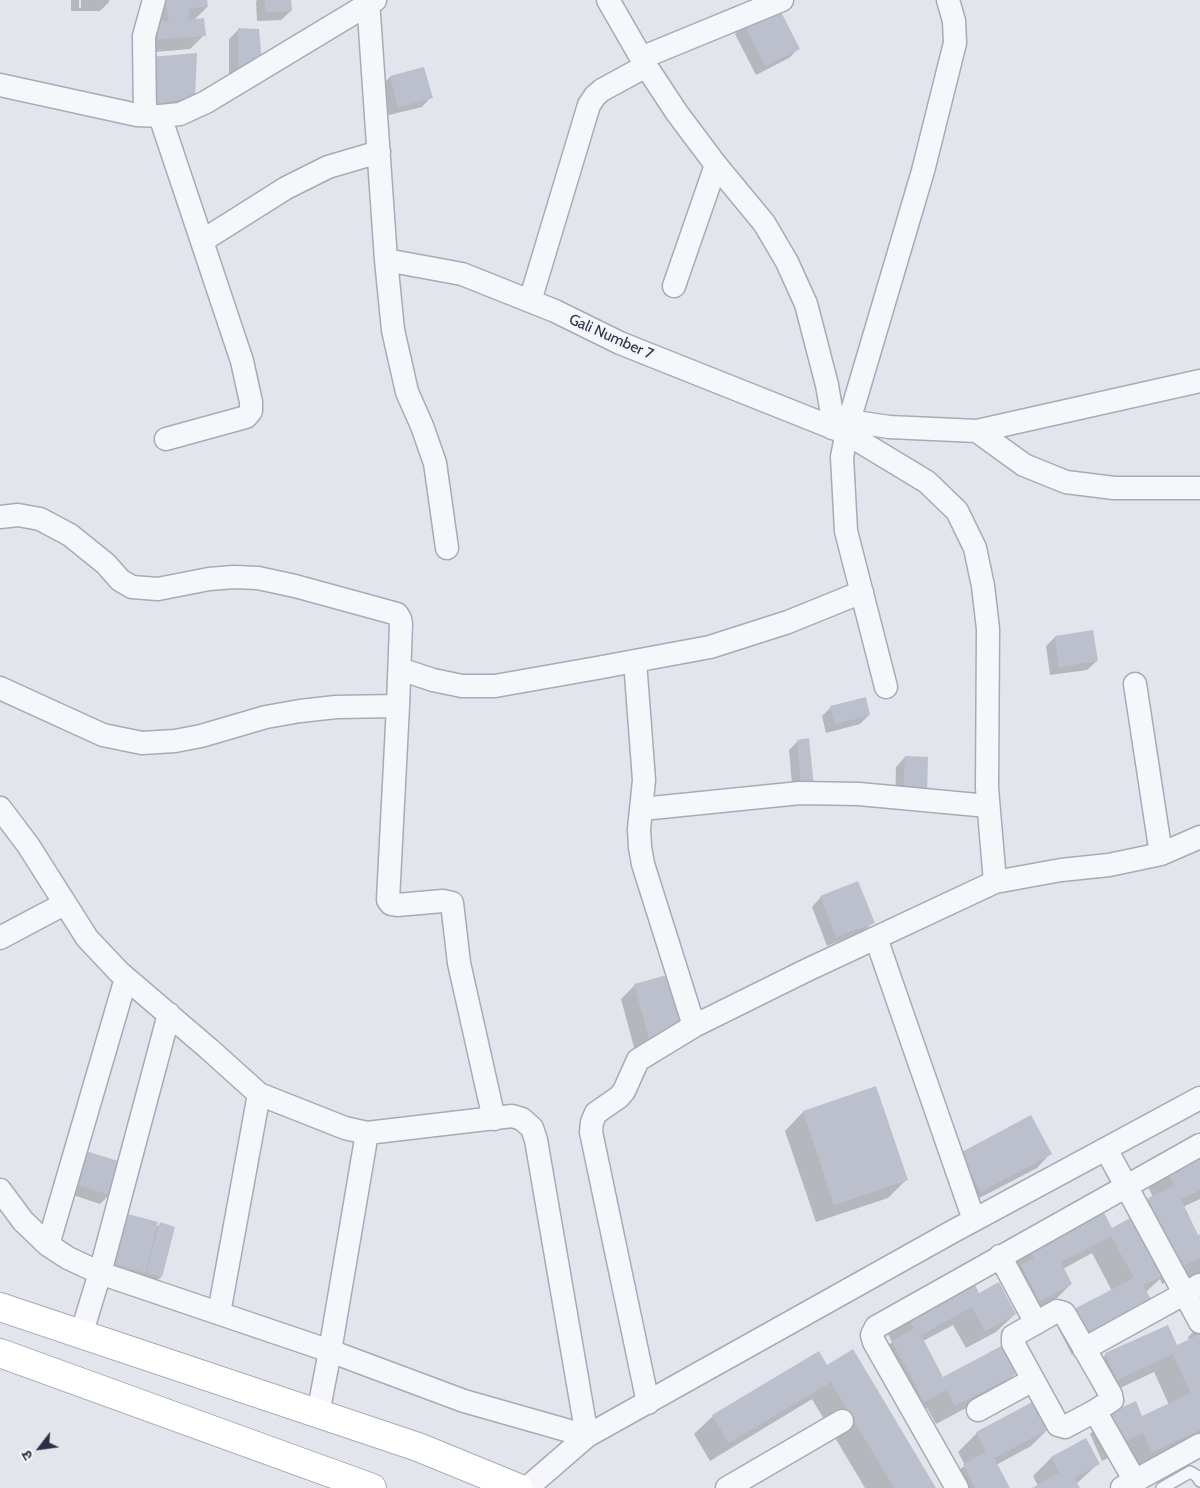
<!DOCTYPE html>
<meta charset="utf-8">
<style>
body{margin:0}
#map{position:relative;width:1200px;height:1488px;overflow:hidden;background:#e3e5ec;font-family:Cabin,"Noto Sans Devanagari",sans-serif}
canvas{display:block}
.north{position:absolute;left:15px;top:1423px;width:50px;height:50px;-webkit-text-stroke:4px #f3f5f9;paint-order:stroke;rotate:240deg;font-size:14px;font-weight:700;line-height:20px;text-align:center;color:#292f46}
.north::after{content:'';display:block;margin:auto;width:18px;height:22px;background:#292f46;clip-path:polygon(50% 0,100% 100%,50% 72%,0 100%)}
</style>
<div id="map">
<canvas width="1200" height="1488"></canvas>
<div class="north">उ</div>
</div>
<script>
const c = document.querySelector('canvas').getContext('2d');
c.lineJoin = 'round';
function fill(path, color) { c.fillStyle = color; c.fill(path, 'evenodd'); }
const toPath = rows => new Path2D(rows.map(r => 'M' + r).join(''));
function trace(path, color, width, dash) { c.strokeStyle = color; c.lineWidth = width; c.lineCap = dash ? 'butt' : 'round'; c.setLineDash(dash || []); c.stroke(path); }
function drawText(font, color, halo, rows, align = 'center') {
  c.font = font + ' Cabin,sans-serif'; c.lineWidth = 4; c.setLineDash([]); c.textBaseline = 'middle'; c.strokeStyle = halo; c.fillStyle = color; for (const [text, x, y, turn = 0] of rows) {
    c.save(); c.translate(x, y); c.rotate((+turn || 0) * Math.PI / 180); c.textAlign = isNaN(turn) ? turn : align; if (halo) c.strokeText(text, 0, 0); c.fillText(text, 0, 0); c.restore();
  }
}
fill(toPath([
 [71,0,79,0,79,8,81,8,81,0,109,0,109,2,100,11,71,11],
 [146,0,206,0,207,7,193,21,204,35,190,49,144,53],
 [257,0,290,0,291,11,281,20,257,21,256,2],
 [744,24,798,49,789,58,756,75,735,34],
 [238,30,260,62,229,76,229,39],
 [142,68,194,97,184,106,147,113],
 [390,77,431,97,422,107,389,115,381,86],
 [1055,637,1097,661,1087,670,1050,675,1046,646],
 [831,707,869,715,860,724,826,733,822,716],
 [798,741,812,785,793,795,789,750],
 [905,757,926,797,895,806,896,767],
 [821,897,873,922,864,931,827,946,812,907],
 [635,985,671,1041,635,1051,621,999],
 [803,1112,906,1180,888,1198,816,1222,785,1131],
 [83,1151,109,1195,100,1204,64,1192],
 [1200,1153,1200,1199,1183,1207,1197,1237,1200,1235,1200,1285,1194,1288,1187,1273,1162,1284,1160,1279,1146,1292,1133,1323,1072,1355,1058,1328,1076,1309,1112,1291,1092,1253,1063,1269,1071,1284,1052,1303,1021,1318,1010,1267,1028,1248,1112,1229,1131,1219,1130,1218,1149,1199,1153,1197,1148,1187,1166,1169],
 [1050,1154,1037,1168,966,1205,947,1168],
 [160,1224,161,1277,151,1286,102,1272],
 [978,1295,1015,1314,996,1332,966,1348,953,1325,923,1341,943,1379,1016,1373,998,1391,936,1424,927,1408,905,1419,874,1360,892,1342,887,1332,905,1314],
 [1200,1325,1200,1434,1133,1470,1124,1450,1102,1461,1090,1434,1108,1415,1142,1417,1169,1405,1154,1372,1099,1398,1088,1373,1106,1354,1176,1346,1189,1341,1188,1337],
 [827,1366,935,1488,865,1488,812,1399,710,1461,694,1434,713,1416],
 [1035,1402,1049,1428,1031,1446,996,1465,1008,1488,947,1488,945,1484,965,1465,958,1452,977,1433],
 [1051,1458,1098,1464,1076,1484,1078,1488,1034,1488,1038,1486,1033,1476]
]), '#0003');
fill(toPath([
 [165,0,207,0,208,7,189,8,188,20,204,18,206,36,158,39,158,21,169,21],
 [265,0,291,0,292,11,265,12],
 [778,6,800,49,765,66,744,23],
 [238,28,259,29,262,62,248,68,238,67],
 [197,53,195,97,156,104,150,57],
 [424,67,433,98,398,107,390,76],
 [1093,630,1098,661,1059,667,1055,636],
 [866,697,870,715,835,724,830,706],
 [809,738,814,786,801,786,797,740],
 [905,756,928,757,927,798,903,797],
 [858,881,875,923,836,937,820,896],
 [671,974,686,1028,649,1038,634,984],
 [876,1086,908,1180,834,1205,803,1111],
 [1031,1115,1052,1154,981,1192,960,1153],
 [83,1150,121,1162,110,1195,72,1183],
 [1200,1151,1200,1190,1181,1199,1198,1235,1200,1234,1200,1258,1181,1267,1148,1198,1174,1186,1166,1168],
 [1102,1209,1112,1228,1137,1214,1168,1273,1143,1285,1154,1305,1091,1337,1076,1308,1134,1278,1111,1236,1061,1262,1072,1284,1040,1301,1021,1265,1034,1259,1028,1247],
 [124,1213,158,1222,145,1273,111,1263],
 [160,1222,175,1227,162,1277,146,1273],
 [971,1277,979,1293,999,1282,1016,1314,985,1331,972,1307,921,1335,943,1377,1003,1345,1018,1373,955,1406,946,1390,924,1402,892,1341,914,1329,905,1313],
 [1168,1325,1177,1345,1200,1334,1200,1430,1152,1452,1143,1433,1121,1443,1107,1414,1136,1401,1142,1416,1191,1393,1173,1354,1117,1380,1105,1353],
 [853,1349,936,1488,894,1488,831,1382,729,1443,712,1415,819,1351,827,1365],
 [1036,1400,1051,1428,994,1458,1010,1488,975,1488,963,1464,986,1452,976,1432],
 [1086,1438,1100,1464,1074,1478,1080,1488,1032,1488,1059,1473,1051,1457]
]), '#bcc0cd');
const lane = toPath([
 [1162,1488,1190,1472,1197,1476,1200,1481]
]);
const street = toPath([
 [368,0,386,260,393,330,407,392,422,426,435,463,447,548],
 [608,0,646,66,677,113,716,165,764,223,787,262,806,304,827,385,832,414,832,428],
 [641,58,782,0],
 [0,85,137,115,160,116,180,114,206,102,375,0],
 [145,115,144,36,154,0],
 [160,116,242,361,251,402,251,411,246,417,166,439],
 [202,241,286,188,328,167,379,152],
 [386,260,462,274,555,311,620,343,846,433,927,482,957,511,975,548,983,586,988,629,987,788,995,882,1061,870,1109,865,1161,854,1200,837],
 [674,286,716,165],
 [530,301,589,105,595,96,602,90,646,66],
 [849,421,889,427,977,431,1024,465,1066,482,1114,488,1200,488],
 [977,431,1200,381],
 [0,517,18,515,40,519,70,535,106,564,120,580,132,587,158,589,209,579,234,577,258,578,295,586,390,612,397,614,400,619,401,624,398,706,336,707,300,711,266,717,201,736,175,741,142,743,103,735,0,688],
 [635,661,644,780,639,829,640,847,643,864,694,1026,805,971,995,882],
 [400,669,433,680,462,686,495,686,597,668,710,647,788,622,862,592],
 [1135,684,1161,854],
 [886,687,846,531,842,457,849,421,923,171,955,43,954,21,948,0],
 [398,706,388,900,391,904,397,905,443,901,452,903,459,963,494,1119],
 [0,808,28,845,87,938,119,972,209,1049,259,1094,345,1128,367,1133,512,1116,522,1119,532,1128,536,1140,587,1436,527,1488],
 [642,809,800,793,859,794,988,806],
 [0,938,64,904],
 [876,938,974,1220],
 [1106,1149,1200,1322],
 [0,1190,23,1221,48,1245,68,1258,100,1273,330,1351,464,1401,587,1436,950,1233,1200,1098],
 [48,1245,126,978],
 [1000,1256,1036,1323],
 [219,1313,259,1094],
 [81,1335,100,1273,169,1014],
 [1084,1349,1200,1285],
 [648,1403,591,1132,592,1122,596,1113,619,1097,624,1091,638,1060,694,1026],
 [978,1410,1033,1380],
 [1095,1411,1112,1400,1111,1395,1064,1313,1057,1311,1013,1336,1013,1343,1058,1425,1065,1427,1095,1411,1135,1481],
 [318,1414,330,1351,367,1133],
 [727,1488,842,1421],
 [957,1488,874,1342,872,1335,876,1327,1200,1145],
 [1122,1488,1200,1445]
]);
const secondary = toPath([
 [0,1307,418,1447,518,1488],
 [0,1353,372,1488]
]);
trace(lane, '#a7abb7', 14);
trace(street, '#a7abb7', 25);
trace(secondary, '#a7abb7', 30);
trace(lane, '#f6f7fa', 11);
trace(street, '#f6f7fa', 22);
trace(secondary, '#fff', 28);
drawText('15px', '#292f46', '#f3f5f9', [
 ["Gali Number 7",611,337,24]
]);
</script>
